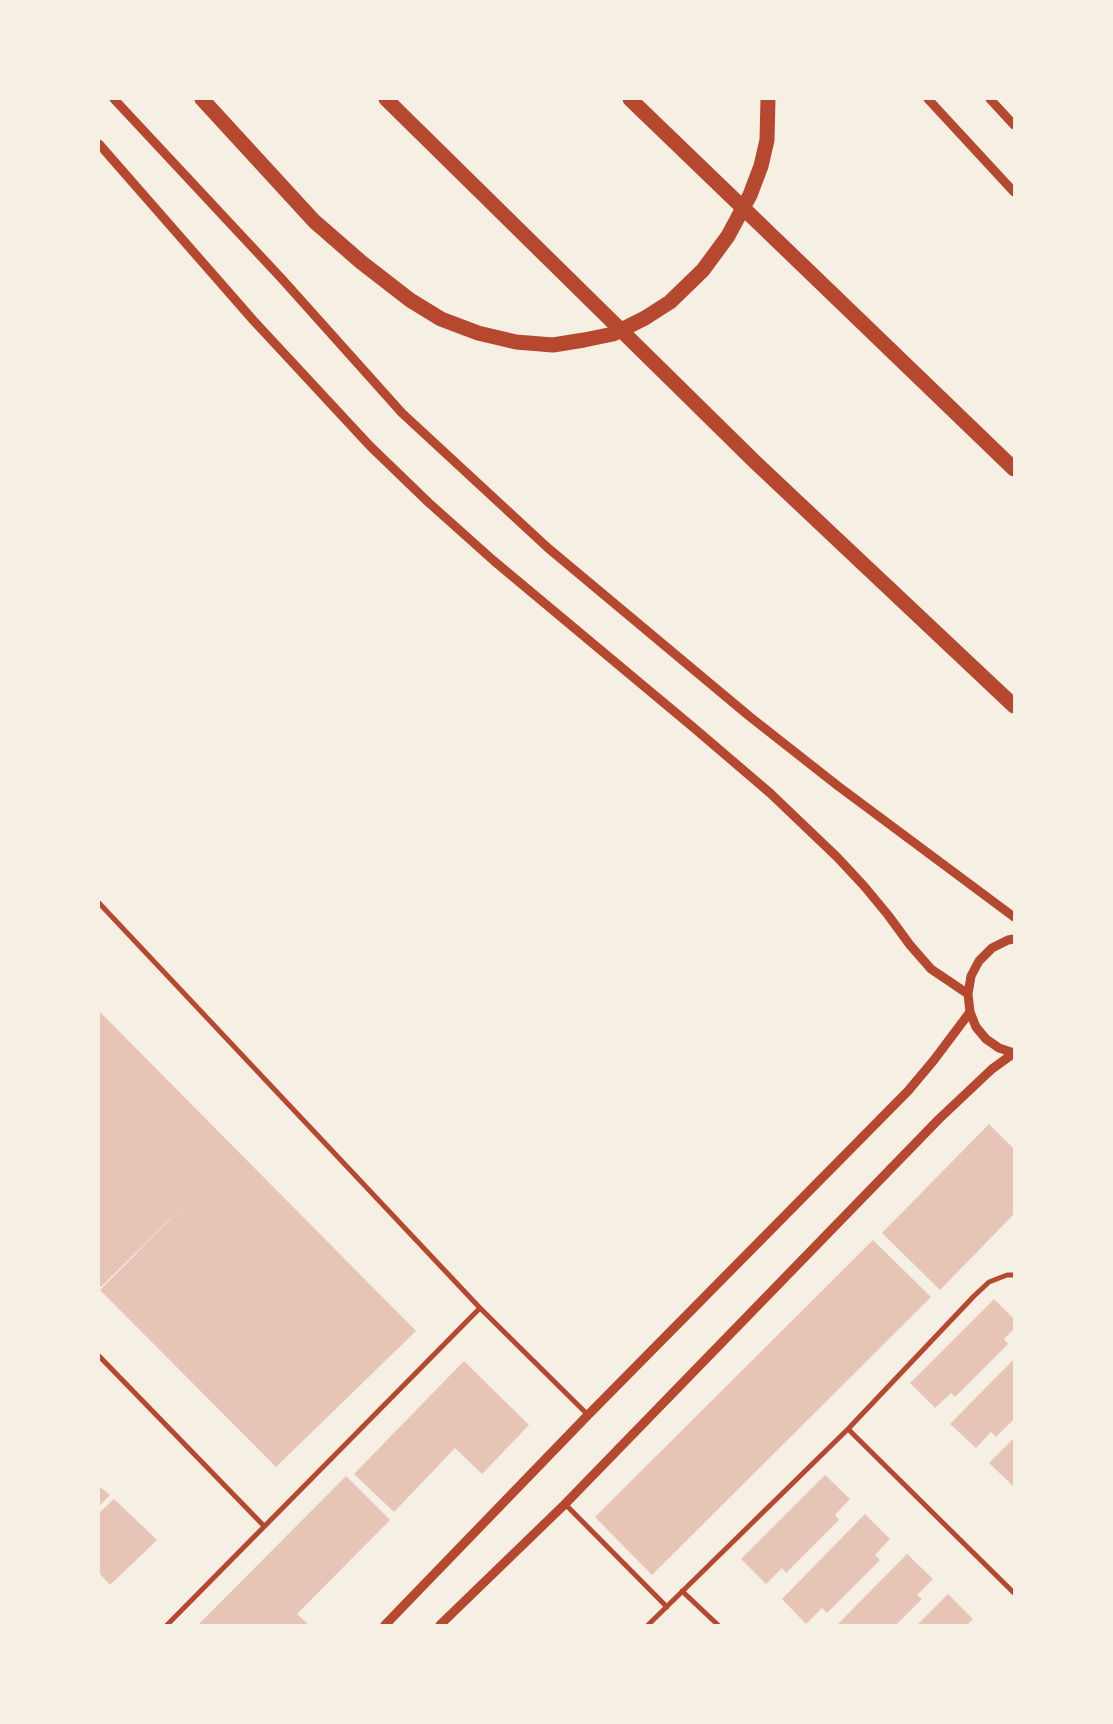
<!DOCTYPE html>
<style>
body{margin:0}
#map{position:relative;width:1113px;height:1724px;overflow:hidden;background:#f6efe4;font-family:Quicksand,sans-serif}
canvas{display:block}
.frame{position:absolute;inset:0;border:100px solid #f6efe4;pointer-events:none}
</style>
<div id="map">
<canvas width="1113" height="1724"></canvas>
<div class="frame"></div>
</div>
<script>
const c = document.querySelector('canvas').getContext('2d');
c.lineJoin = 'round';
function fill(path, color) { c.fillStyle = color; c.fill(path, 'evenodd'); }
const toPath = rows => new Path2D(rows.map(r => 'M' + r).join(''));
function trace(path, color, width, dash) { c.strokeStyle = color; c.lineWidth = width; c.lineCap = dash ? 'butt' : 'round'; c.setLineDash(dash || []); c.stroke(path); }
fill(toPath([
 [99,1011,416,1331,276,1467,100,1290,190,1199,101,1287,99,1285],
 [989,1124,1014,1149,1014,1214,940,1290,882,1233],
 [873,1240,931,1297,652,1575,595,1517],
 [994,1299,1014,1319,1014,1329,1004,1339,1008,1344,955,1397,951,1393,935,1408,910,1383],
 [1014,1359,1014,1419,996,1437,991,1432,976,1448,950,1424],
 [464,1361,529,1425,482,1474,455,1448,394,1512,354,1474],
 [1014,1438,1014,1487,989,1463],
 [825,1475,850,1499,835,1515,839,1520,786,1573,782,1568,766,1584,741,1559],
 [346,1476,390,1520,297,1614,309,1625,198,1625],
 [99,1486,110,1495,99,1506],
 [114,1499,157,1540,110,1585,99,1573,99,1513],
 [865,1514,890,1539,875,1555,880,1560,827,1613,822,1608,806,1624,782,1599],
 [907,1554,933,1579,917,1595,922,1599,896,1625,837,1625],
 [948,1594,973,1619,967,1625,917,1625]
]), '#e6c5b7');
trace(toPath([
 [99,903,480,1308,588,1415],
 [99,1356,264,1526],
 [848,1429,1014,1593],
 [565,1504,667,1607],
 [682,1591,718,1625],
 [167,1625,480,1308],
 [648,1625,848,1429,974,1296,989,1282,1007,1275,1014,1275]
]), '#b5482f', 5);
trace(toPath([
 [114,99,282,279,402,413,548,548,749,716,838,786,1014,917],
 [928,99,1014,192],
 [990,99,1014,125],
 [99,144,253,320,370,446,428,502,494,561,694,728,770,793,837,857,864,886,888,915,910,945,931,969,968,994],
 [1014,939,1008,940,992,948,979,961,971,976,968,994,970,1012,976,1027,986,1039,999,1048,1014,1053],
 [385,1625,588,1415,908,1091,934,1060,970,1012],
 [440,1625,565,1504,939,1119,992,1069,1014,1053]
]), '#b5482f', 9);
trace(toPath([
 [202,99,314,221,361,262,410,300,441,319,478,333,516,342,553,345,584,340,613,334,645,318,670,302,703,270,728,236,750,195,761,166,767,140,768,99],
 [386,99,755,462,1014,706],
 [630,99,1014,469]
]), '#b5482f', 15);
</script>
